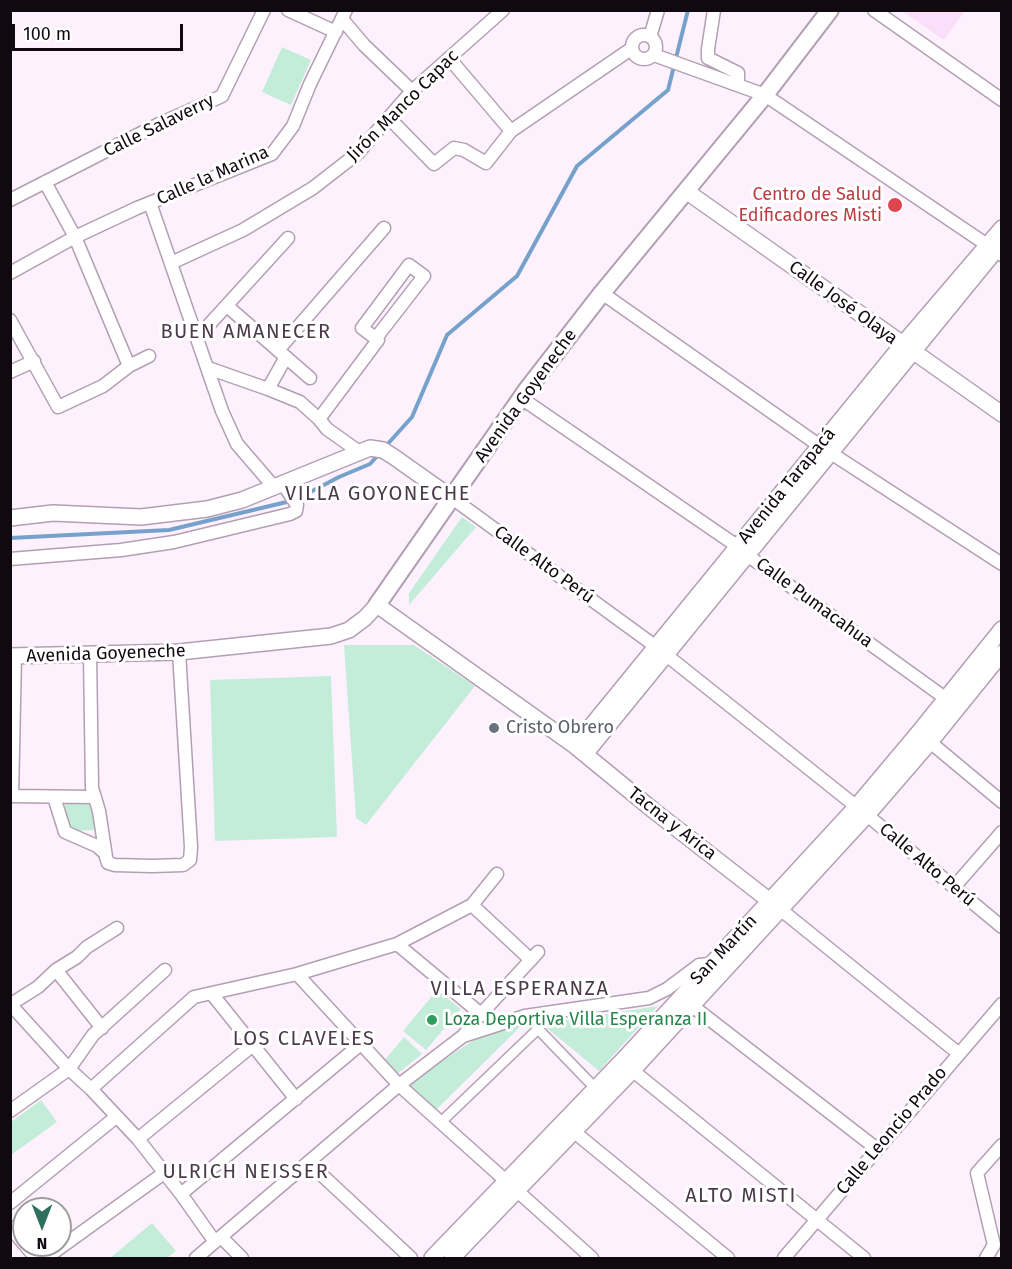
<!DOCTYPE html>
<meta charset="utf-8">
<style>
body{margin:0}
#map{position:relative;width:1012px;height:1269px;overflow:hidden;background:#fef1fe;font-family:"Fira Sans",sans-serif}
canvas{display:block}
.frame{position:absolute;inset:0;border:12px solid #100910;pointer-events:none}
.north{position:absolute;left:12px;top:1197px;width:60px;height:60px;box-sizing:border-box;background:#fff;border:2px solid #9f9d9f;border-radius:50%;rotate:180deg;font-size:16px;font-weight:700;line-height:24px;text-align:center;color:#100910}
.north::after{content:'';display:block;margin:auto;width:21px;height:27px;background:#2f6f5d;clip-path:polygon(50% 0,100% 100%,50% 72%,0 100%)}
.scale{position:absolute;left:12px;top:24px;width:171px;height:27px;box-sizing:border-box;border:3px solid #100910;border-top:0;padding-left:8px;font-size:18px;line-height:21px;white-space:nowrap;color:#100910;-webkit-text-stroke:4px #fff;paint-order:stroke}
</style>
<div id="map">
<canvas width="1012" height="1269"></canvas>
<div class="frame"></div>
<div class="north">N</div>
<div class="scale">100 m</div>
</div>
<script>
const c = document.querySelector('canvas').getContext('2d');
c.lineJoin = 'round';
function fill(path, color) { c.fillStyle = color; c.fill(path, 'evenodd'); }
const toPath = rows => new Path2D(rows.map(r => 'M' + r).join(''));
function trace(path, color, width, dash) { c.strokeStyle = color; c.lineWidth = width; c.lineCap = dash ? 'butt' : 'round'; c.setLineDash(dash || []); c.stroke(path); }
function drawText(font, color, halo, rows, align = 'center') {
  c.font = font + ' "Fira Sans",sans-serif'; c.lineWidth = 6; c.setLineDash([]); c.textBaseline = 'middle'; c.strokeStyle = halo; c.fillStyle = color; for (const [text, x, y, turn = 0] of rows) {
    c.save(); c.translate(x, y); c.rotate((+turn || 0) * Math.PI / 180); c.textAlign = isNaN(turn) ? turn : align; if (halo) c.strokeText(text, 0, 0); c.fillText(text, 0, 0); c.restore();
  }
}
fill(toPath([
 [902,11,965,11,944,40]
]), '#fbdffa');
fill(toPath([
 [282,47,311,60,291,105,262,92],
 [462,517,476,527,409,605,409,593],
 [344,645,414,645,475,686,366,825,356,818],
 [331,676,337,837,215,841,210,680],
 [93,798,94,830,66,831,65,799],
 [437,990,461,1009,426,1050,403,1031],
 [658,1006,599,1071,542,1024],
 [522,1025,436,1110,408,1084,475,1039],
 [404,1037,422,1054,396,1075,383,1062],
 [41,1100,57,1122,11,1155,11,1122],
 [152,1223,176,1251,167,1258,110,1258]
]), '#c3edd8');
trace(toPath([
 [385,447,412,417,447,335,517,276,577,166,668,90,688,10],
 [10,538,169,530,295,500,339,477,370,464,378,455]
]), '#75a1cb', 4);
const pedestrian = toPath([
 [440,1123,538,1029,595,1088]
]);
const minor = toPath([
 [288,10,336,32],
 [714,10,708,49,708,58,738,73,738,84],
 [874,10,1002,100],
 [342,19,364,45,412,91],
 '632 47a12 12 0 1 1 24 0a12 12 0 1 1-24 0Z',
 [650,37,658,10],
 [654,55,765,95,1002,255],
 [449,58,511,131],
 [389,118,434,164,454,148,464,150,486,163,511,131,628,51,632,50],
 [45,182,75,237,129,366],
 [10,200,159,124,222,96,264,10],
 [150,203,222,411,237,444,274,487],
 [171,263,243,230,313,188,358,153,412,91,503,10],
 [10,273,75,237,137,208,272,154,293,126,310,84,346,10],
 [602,293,820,446,1002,564],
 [227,306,310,378],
 [10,320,58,407,103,386,129,366,149,356],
 [207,327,288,238],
 [278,350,384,228],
 [208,368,268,389,300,402,319,419,327,429,358,451],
 [10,372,34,361],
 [268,389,286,357],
 [521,398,737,546,747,555,952,703],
 [319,419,378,340,362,328,409,265,424,276,376,338],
 [452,498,655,646,867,815,1002,927],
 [10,559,121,550,174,542,290,514,296,511,297,505,283,484],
 [90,655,92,788,99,811,106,857,108,863,115,865,152,866,183,865,190,860,191,847,179,652],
 [15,656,12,796,95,797],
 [924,737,1002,802],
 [54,797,65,832,97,846,105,853],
 [954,887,1002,832],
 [472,905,531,960],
 [780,909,958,1053],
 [397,944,481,1014],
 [56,970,102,1028],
 [297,974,399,1085,592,1258],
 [212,994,296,1099],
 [686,1001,877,1149],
 [10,1004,69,1069,91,1089,138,1139,181,1194,215,1242],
 [11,1004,38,987,56,970,77,957,87,947,117,928],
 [463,1036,481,1014,538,952],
 [627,1066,864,1258],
 [91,1089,194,997,297,974,397,944,472,905,497,874],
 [10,1111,69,1069,93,1035,165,970],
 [567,1126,728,1258],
 [138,1139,253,1045],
 [309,1163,411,1258],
 [181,1194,362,1043],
 [10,1203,116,1117],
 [10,1227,24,1244],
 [221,1237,242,1258],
 [25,1245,36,1258],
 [46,1258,164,1173],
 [196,1258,399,1085,463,1036,525,1016,649,998,667,989,699,965,710,964,715,968],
 [784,1258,1002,1004],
 [986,1258,994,1245,977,1173,1002,1145]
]);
const tertiary = toPath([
 [686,191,1002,414],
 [10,518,53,513,141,517,207,509,242,500,370,448,383,450,394,457,452,498],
 [10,656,179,652,331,636,349,630,365,618,377,605,575,746,653,810,780,909],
 [575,746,902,345,1002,228],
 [585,754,1000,245],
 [432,1258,622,1061,856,807,919,732,1002,629],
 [452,1258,632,1071,867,815,930,742,1002,653]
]);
const secondary = toPath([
 [377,605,526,391,602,293,765,95,830,10]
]);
trace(pedestrian, '#b39fb3', 12);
trace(minor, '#b39fb3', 15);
trace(tertiary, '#b39fb3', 18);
trace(secondary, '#b39fb3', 20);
trace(pedestrian, '#fff', 9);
trace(minor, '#fff', 12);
trace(tertiary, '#fff', 15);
trace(secondary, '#fff', 16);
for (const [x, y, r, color] of [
 [895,205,8,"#e0444e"],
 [494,728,6,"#6b7280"],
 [432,1020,6,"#2e9e5b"]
]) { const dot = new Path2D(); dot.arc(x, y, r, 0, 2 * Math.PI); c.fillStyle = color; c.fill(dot); trace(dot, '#fff', 2); }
drawText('18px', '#100910', '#fff', [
 ["Jirón Manco Capac",403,106,-45],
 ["Calle Salaverry",159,126,-26],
 ["Calle la Marina",213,176,-24],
 ["Calle José Olaya",843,303,36],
 ["Avenida Goyeneche",526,396,-54],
 ["Avenida Tarapacá",787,486,-51],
 ["Calle Alto Perú",544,565,36],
 ["Calle Pumacahua",814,603,36],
 ["Avenida Goyeneche",106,654,-2],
 ["Tacna y Arica",672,824,38],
 ["Calle Alto Perú",927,865,40],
 ["San Martín",724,950,-47],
 ["Calle Leoncio Prado",892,1131,-50]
]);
drawText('18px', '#be3a42', '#fff', [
 ["Centro de Salud",882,195],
 ["Edificadores Misti",882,216]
], 'right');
drawText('18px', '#5b616d', '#fff', [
 ["Cristo Obrero",506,728]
], 'left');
drawText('18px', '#27864d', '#fff', [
 ["Loza Deportiva Villa Esperanza II",444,1020]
], 'left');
c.letterSpacing = '1.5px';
drawText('20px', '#4c3a4b', '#fff', [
 ["BUEN AMANECER",246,332],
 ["VILLA GOYONECHE",378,494],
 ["VILLA ESPERANZA",520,989],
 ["LOS CLAVELES",304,1039],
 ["ULRICH NEISSER",246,1172],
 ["ALTO MISTI",741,1196]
]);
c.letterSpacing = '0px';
</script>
